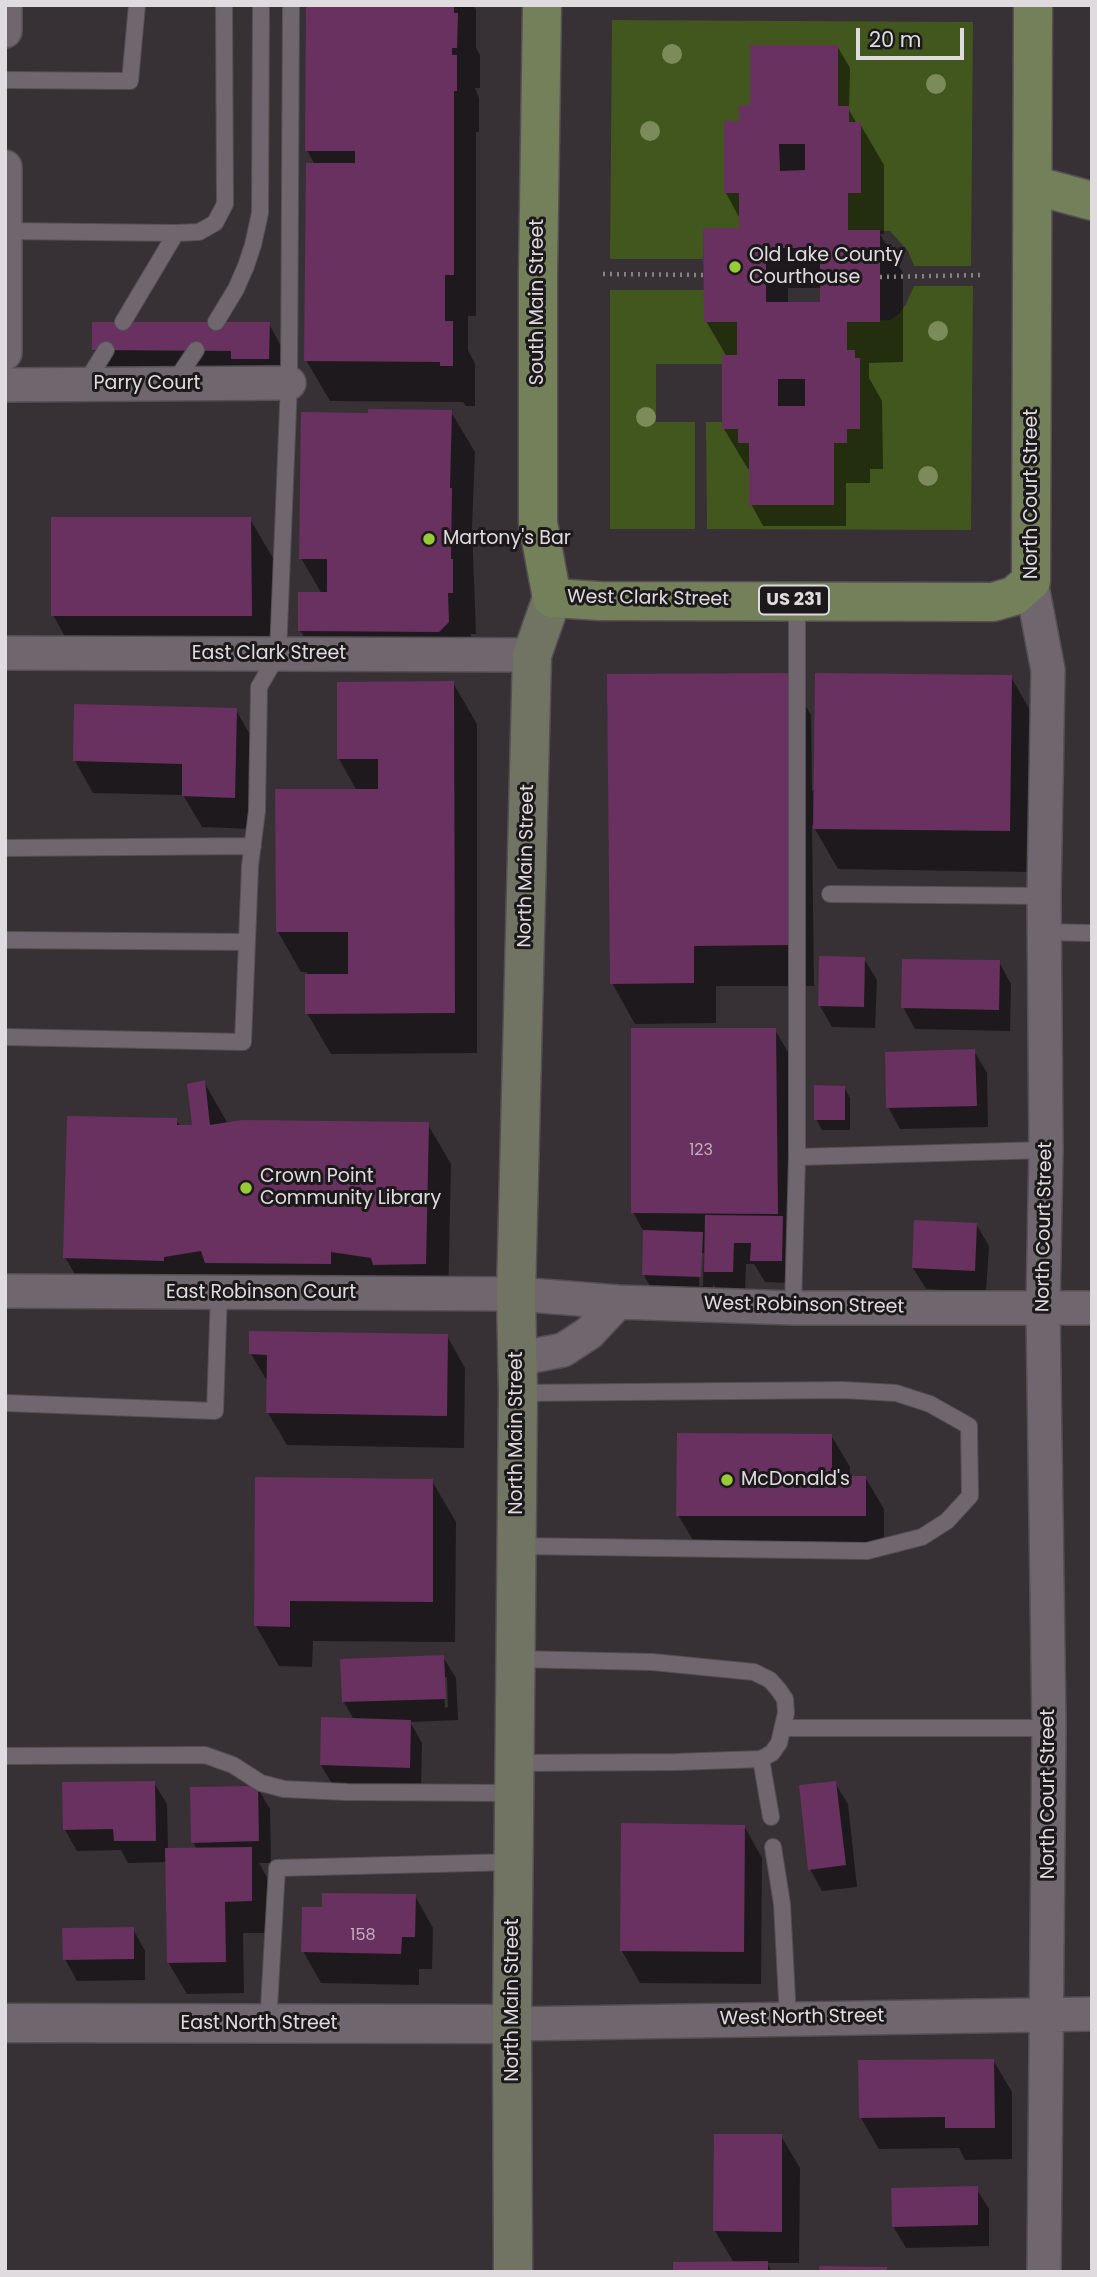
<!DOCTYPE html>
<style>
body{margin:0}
#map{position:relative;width:1097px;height:2277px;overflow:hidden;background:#373035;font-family:Poppins,sans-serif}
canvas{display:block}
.frame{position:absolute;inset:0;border:7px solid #e0dbdf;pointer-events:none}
.scale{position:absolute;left:856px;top:28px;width:108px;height:32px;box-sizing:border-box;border:4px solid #e0dbdf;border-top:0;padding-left:9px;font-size:21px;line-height:24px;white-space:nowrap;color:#e0dbdf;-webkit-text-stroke:5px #1c191b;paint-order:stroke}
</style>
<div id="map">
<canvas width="1097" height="2277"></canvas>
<div class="frame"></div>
<div class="scale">20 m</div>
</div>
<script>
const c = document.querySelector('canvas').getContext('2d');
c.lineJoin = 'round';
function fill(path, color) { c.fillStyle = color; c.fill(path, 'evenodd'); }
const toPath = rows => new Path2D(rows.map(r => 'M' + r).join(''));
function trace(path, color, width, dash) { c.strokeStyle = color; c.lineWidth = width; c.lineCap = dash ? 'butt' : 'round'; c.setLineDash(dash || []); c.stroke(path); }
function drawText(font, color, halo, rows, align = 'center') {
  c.font = font + ' Poppins,sans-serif'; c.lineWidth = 6; c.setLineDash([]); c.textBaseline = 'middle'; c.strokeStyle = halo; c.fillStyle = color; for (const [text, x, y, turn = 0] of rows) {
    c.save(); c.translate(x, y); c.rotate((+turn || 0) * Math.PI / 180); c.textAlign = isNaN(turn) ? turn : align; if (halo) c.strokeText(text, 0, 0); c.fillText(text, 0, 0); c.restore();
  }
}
fill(toPath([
 [612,20,973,22,971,266,914,266,908,251,890,231,848,230,848,193,861,193,861,123,849,122,838,106,837,45,750,45,750,105,739,105,739,121,724,121,724,193,739,193,739,228,704,228,703,259,610,259],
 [914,286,973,286,971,530,707,529,706,422,722,422,738,429,738,443,749,443,749,504,834,504,834,443,847,443,847,429,860,429,860,359,855,358,847,350,847,322,890,320,899,314,906,304],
 [610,290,704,290,737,322,737,355,722,364,656,364,656,422,695,422,695,529,610,529]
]), '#42571d');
fill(toPath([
 [308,5,473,5,476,10,476,48,480,55,480,88,475,88,479,98,479,132,476,132,476,316,468,316,468,350,475,364,475,406,466,406,463,402,330,401,306,360,315,165,307,150],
 [837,46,850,68,849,110,857,124,860,124,884,165,884,234,880,234,903,273,903,362,869,363,869,378,882,401,883,469,870,469,870,483,846,483,846,526,763,526,751,504,751,469,748,469,724,429,727,357,706,321,740,230,740,219,726,193,740,123,753,107],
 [788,288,822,288,822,304,788,304],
 [269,324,281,346,281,380,106,372,94,350],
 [451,412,475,452,472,527,476,634,471,634,471,663,463,672,323,671,300,630,322,594,301,558,369,415],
 [250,519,274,560,274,656,76,656,53,615],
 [787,674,811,715,812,791,1011,677,1034,717,1033,872,838,869,812,824,814,986,716,986,716,1023,635,1024,612,983],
 [453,683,477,724,477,1053,331,1054,307,1013,307,972,301,972,278,932,357,791,339,759],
 [236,710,254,742,252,829,202,827,183,795,93,793,75,761],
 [864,959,877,980,875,1028,832,1027,820,1006],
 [999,962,1011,984,1010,1031,915,1029,903,1007],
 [775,1030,799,1071,794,1283,765,1282,754,1264,746,1264,745,1293,718,1293,713,1284,713,1298,656,1297,644,1275,645,1234,633,1212],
 [700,1253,704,1253,703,1286,699,1286],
 [974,1051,987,1073,988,1127,900,1129,888,1107],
 [204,1082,228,1124,427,1123,451,1164,448,1304,88,1298,65,1257,176,1120,181,1127,194,1127],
 [844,1087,850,1098,850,1130,822,1130,816,1119],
 [976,1224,989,1246,986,1292,926,1289,913,1268],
 [447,1336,465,1368,464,1448,287,1445,268,1413,269,1384,251,1354],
 [831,1435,850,1467,850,1477,865,1477,884,1509,884,1548,697,1547,678,1515],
 [432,1481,456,1522,455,1642,313,1641,312,1667,279,1666,256,1626],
 [443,1657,456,1678,458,1720,410,1722,422,1743,421,1789,334,1787,321,1765,354,1720,344,1702],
 [443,1677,447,1677,448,1707,445,1708],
 [154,1783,167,1804,168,1850,197,1849,193,1842,257,1787,270,1809,271,1863,259,1863,269,1881,270,1933,243,1933,244,1993,187,1994,168,1962,167,1862,128,1863,121,1850,77,1851,65,1830],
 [835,1783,848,1804,857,1887,822,1891,810,1869],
 [744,1826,762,1858,761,1984,640,1983,622,1951],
 [415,1896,433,1928,432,1969,419,1969,419,1985,321,1983,303,1951,324,1909],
 [133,1929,145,1951,145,1980,77,1981,65,1959],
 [993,2060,1012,2092,1012,2159,965,2160,959,2148,879,2149,861,2118],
 [781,2136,800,2168,799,2263,767,2263,772,2272,675,2272,734,2263,715,2231],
 [976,2188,989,2209,989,2246,906,2248,893,2226]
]), '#0007');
fill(toPath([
 [306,5,454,5,454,13,458,13,457,48,452,48,452,55,457,55,457,91,454,91,454,275,445,275,445,321,453,321,453,366,440,366,440,362,304,361,306,163,355,163,355,151,305,151],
 [750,45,838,45,838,106,849,106,849,122,861,122,861,193,848,193,848,230,880,230,880,322,847,322,847,350,855,350,855,358,860,358,860,429,847,429,847,443,834,443,834,505,749,505,749,443,738,443,738,429,722,429,722,355,737,355,737,322,704,322,703,228,739,228,739,193,724,193,724,121,739,121,739,105,750,105],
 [779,144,805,144,805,170,780,171],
 [766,248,820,248,820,302,766,302],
 [778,379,805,379,805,406,778,406],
 [92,322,270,322,269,359,231,359,231,351,92,350],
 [368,409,452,410,450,488,452,488,451,559,453,559,453,593,448,593,449,622,439,632,298,631,298,592,327,592,327,559,299,559,301,412,368,413],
 [51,517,251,517,252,616,51,616],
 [788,673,791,945,694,946,694,983,610,984,607,674],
 [815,673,1012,675,1010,831,813,829],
 [454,681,455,1013,305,1014,305,974,348,974,348,932,276,932,275,789,378,789,378,759,337,759,337,682],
 [74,704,237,708,235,798,182,796,182,764,73,761],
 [819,956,865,957,864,1007,818,1006],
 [902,959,1000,960,999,1010,901,1008],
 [631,1028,776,1028,778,1214,631,1213],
 [975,1049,977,1106,886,1108,885,1052],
 [205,1080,210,1125,242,1120,429,1122,426,1264,373,1265,371,1258,331,1252,331,1264,205,1263,201,1251,164,1257,164,1261,63,1258,67,1116,177,1118,177,1125,192,1125,187,1084],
 [814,1085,845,1086,845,1120,814,1120],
 [705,1215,783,1216,782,1261,750,1261,751,1243,734,1243,733,1272,704,1272],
 [914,1220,977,1223,975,1271,912,1268],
 [643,1230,703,1232,701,1277,642,1275],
 [249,1331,448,1334,447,1416,266,1413,267,1355,249,1354],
 [677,1433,832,1434,832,1476,866,1476,866,1516,676,1516],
 [255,1477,433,1479,433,1602,290,1601,290,1627,254,1626],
 [444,1655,446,1699,342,1702,340,1659],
 [321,1717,411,1720,410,1768,320,1765],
 [155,1781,156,1841,114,1841,113,1829,63,1830,62,1782],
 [836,1781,846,1865,808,1870,799,1785],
 [258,1786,259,1841,191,1843,190,1787],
 [621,1823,745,1825,744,1952,620,1951],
 [252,1847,252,1901,225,1902,226,1962,167,1963,165,1848],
 [322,1893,416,1894,415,1937,402,1937,401,1954,301,1952,302,1907,322,1907],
 [134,1927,134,1959,63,1960,62,1928],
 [994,2059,995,2128,945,2128,945,2117,859,2118,858,2060],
 [714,2134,782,2134,782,2232,713,2231],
 [978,2186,978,2225,892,2227,891,2188],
 [768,2261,768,2272,673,2272,673,2262],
 [819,2266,887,2267,887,2272,819,2272]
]), '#68315f');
const service = toPath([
 [5,80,130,81,137,5],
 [5,231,176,233,199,232,215,223,225,204,224,5],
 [123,322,176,233],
 [216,322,236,289,246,266,253,245,260,213,261,5],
 [174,383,196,350],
 [85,384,106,350],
 [5,848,253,846],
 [830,894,1044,896],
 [1044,932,1092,933],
 [5,940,247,942],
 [5,1037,243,1042,250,866,257,811,259,687,278,654,289,383,291,5],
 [797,1157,1046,1150],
 [793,1308,797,1157,797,600],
 [5,1403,215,1411,219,1292],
 [517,1546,867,1551,922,1537,947,1521,970,1496,969,1426,930,1404,896,1393,843,1390,518,1393],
 [784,1728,1049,1728],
 [5,1756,205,1755,233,1765,261,1783,284,1789,346,1792,514,1793],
 [761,1759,771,1817],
 [515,1763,676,1762,761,1759,772,1753,779,1743,786,1713,785,1699,778,1689,770,1680,754,1672,652,1662,516,1659],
 [773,1847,782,1904,788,2018],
 [268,2024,277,1868,514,1862]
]);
const minor = toPath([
 [5,31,5,5],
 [5,167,5,353],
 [5,385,289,383],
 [1031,581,1048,670,1044,896,1046,1150,1043,1308,1049,1728,1044,2272],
 [5,653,532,655],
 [5,1291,516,1294,618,1302,793,1308,1092,1308],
 [517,1359,563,1350,589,1333,618,1302],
 [512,2024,1092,2014]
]);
const tertiary = toPath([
 [5,2023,512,2024]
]);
const secondary = toPath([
 [513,2272,512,2024,518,1393,516,1294,532,655,552,598]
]);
const primary = toPath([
 [542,5,538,274,538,523,552,598,600,601,993,602,1014,596,1031,581,1033,5],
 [1033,185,1092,201]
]);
trace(service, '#544f53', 18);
trace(minor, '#544f53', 36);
trace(tertiary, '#544f53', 41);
trace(secondary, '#544f53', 41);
trace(primary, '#544f53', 41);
trace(toPath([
 [603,274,704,275],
 [880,277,981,275]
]), '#888286', 4.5, [2, 5]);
trace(service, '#6f676d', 16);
trace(minor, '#6f676d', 33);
trace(tertiary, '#6f676d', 38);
trace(secondary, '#717363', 38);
trace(primary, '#738059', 38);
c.fillStyle = '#7b8c5a';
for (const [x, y] of [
 [672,54],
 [936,84],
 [650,131],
 [938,331],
 [646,417],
 [928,476]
]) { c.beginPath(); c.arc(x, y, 10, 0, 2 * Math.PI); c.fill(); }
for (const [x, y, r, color] of [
 [735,267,7,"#98cb37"],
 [429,539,7,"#98cb37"],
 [246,1188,7,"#98cb37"],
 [727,1480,7,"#98cb37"]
]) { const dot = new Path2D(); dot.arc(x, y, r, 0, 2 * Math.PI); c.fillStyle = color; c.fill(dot); trace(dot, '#1c191b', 2.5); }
drawText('16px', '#c2b0bf', null, [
 ["123",701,1151],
 ["158",363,1936]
]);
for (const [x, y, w] of [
 [794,600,70]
]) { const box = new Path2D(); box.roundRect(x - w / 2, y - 14.5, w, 29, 5); c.fillStyle = '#1c191b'; c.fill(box); trace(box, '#e0dbdf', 2); }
drawText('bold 18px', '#e0dbdf', null, [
 ["US 231",794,600]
]);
drawText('19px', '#e0dbdf', '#1c191b', [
 ["Old Lake County",749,256],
 ["Courthouse",749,278],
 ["Martony's Bar",443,539],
 ["Crown Point",260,1177],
 ["Community Library",260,1199],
 ["McDonald's",741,1480]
], 'left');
drawText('19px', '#e0dbdf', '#1c191b', [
 ["South Main Street",538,302,-90],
 ["Parry Court",147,384],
 ["North Court Street",1032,494,-90],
 ["West Clark Street",648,599,1],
 ["East Clark Street",269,654],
 ["North Main Street",527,866,-89],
 ["North Court Street",1045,1227,-89],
 ["East Robinson Court",261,1293],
 ["West Robinson Street",804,1306,1],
 ["North Main Street",517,1433,-90],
 ["North Court Street",1049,1794,-90],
 ["North Main Street",513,2000,-90],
 ["West North Street",802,2018,-1],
 ["East North Street",259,2024]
]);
</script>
